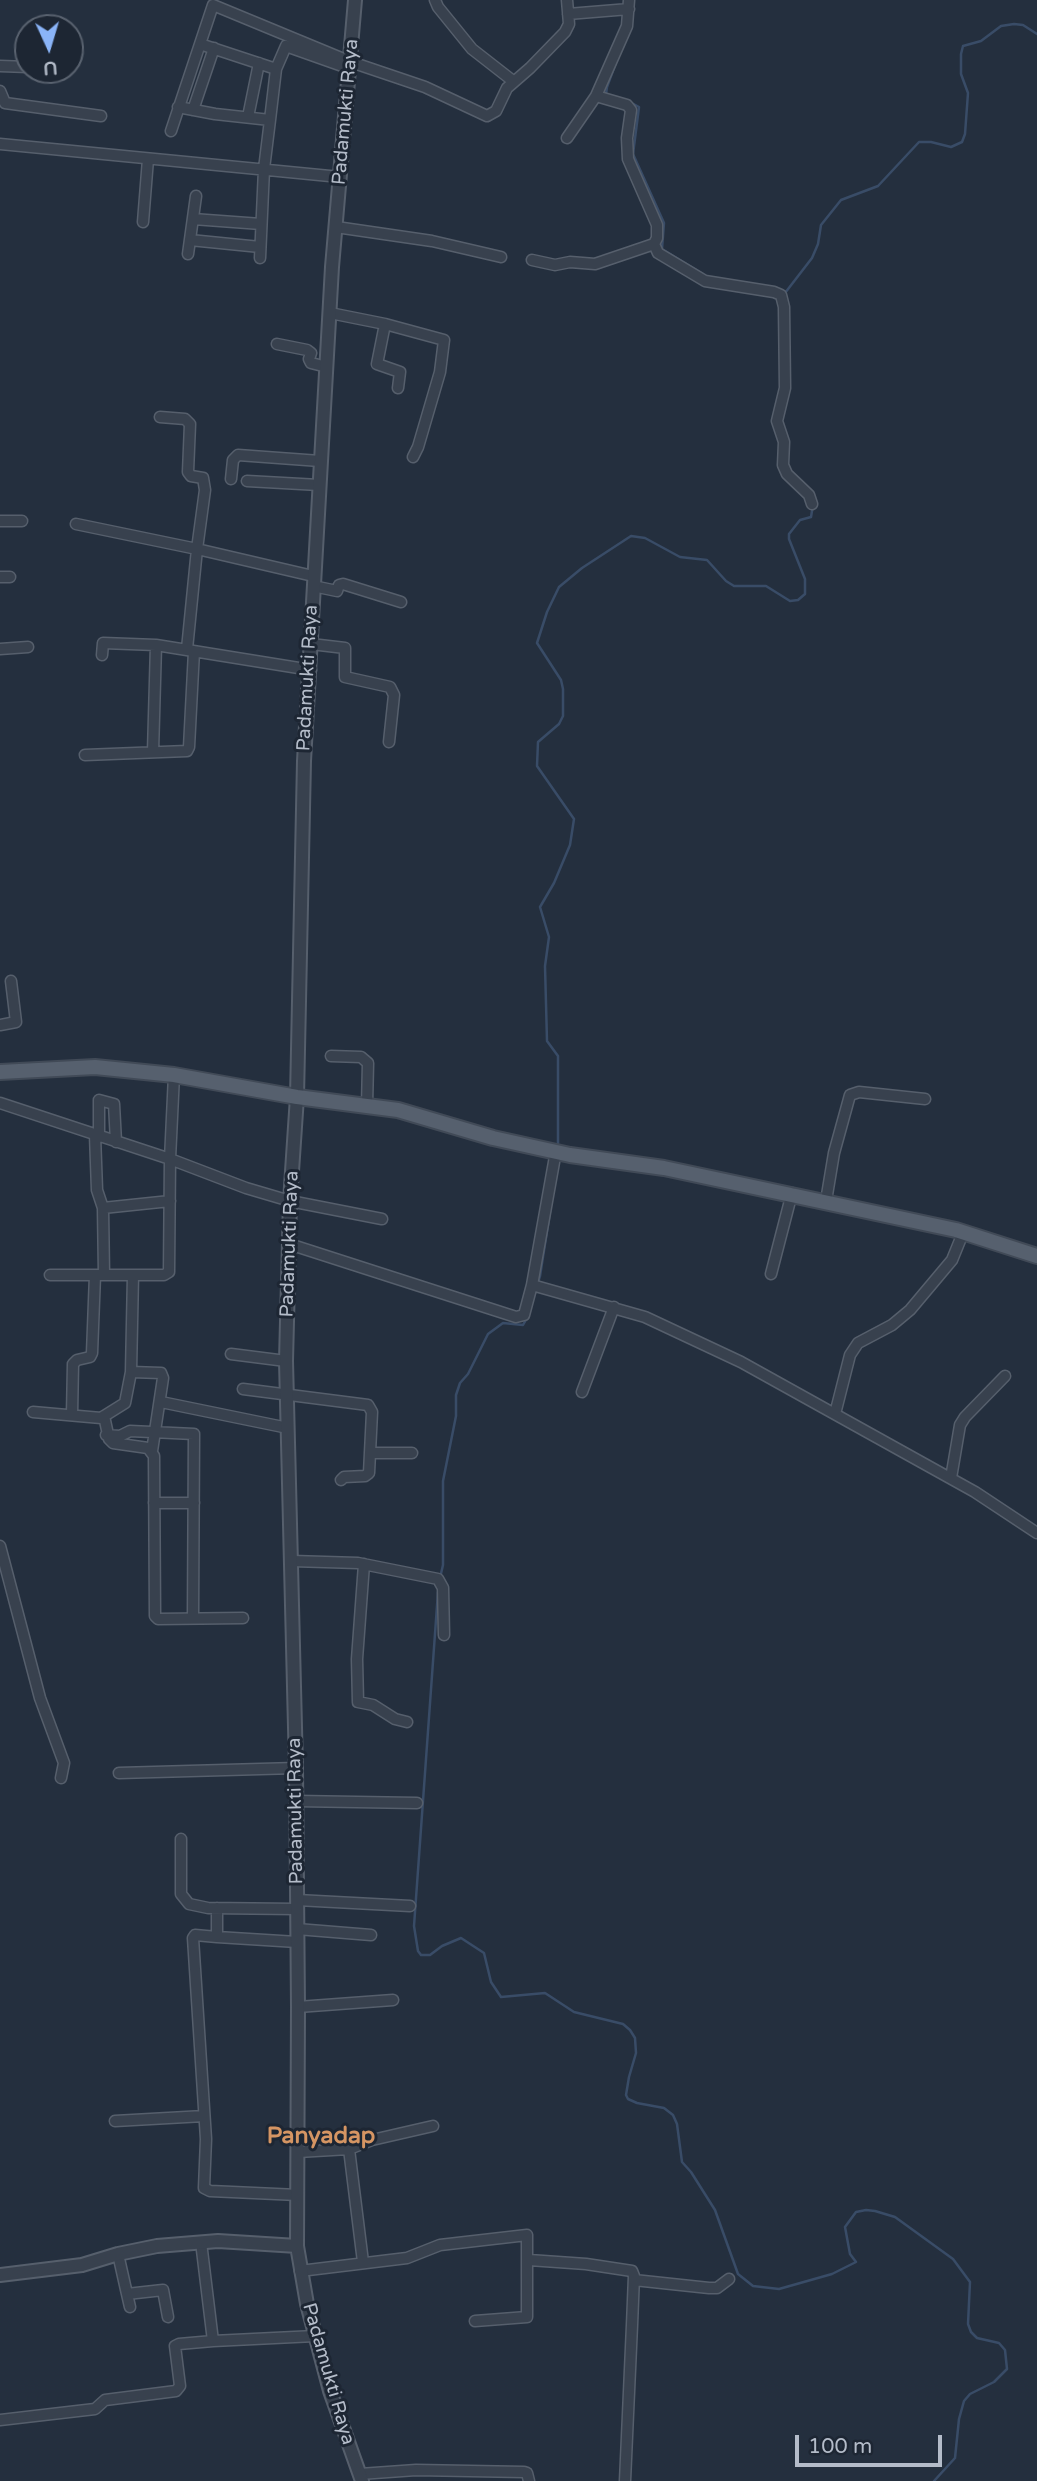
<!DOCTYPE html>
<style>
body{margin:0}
#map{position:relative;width:1037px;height:2481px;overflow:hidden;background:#242f3e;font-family:"Varela Round",sans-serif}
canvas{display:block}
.north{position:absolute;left:14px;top:14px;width:70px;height:70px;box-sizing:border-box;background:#1d2633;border:2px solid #59626f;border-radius:50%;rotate:176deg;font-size:19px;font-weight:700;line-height:28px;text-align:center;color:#b4bcc9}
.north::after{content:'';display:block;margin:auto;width:24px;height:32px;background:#8ab4f8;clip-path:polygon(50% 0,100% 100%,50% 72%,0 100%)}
.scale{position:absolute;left:795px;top:2435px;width:147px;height:32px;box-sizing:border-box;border:4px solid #b4bcc9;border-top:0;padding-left:9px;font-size:21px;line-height:24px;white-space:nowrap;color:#b4bcc9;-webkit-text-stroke:5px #1d2633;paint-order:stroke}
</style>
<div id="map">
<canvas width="1037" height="2481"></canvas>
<div class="north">U</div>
<div class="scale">100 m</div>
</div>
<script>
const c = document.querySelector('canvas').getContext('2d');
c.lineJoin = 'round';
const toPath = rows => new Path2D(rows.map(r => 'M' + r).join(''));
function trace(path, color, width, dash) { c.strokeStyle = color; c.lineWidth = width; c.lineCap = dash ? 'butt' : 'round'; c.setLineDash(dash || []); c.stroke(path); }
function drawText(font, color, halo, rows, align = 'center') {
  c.font = font + ' "Varela Round",sans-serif'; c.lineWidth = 6; c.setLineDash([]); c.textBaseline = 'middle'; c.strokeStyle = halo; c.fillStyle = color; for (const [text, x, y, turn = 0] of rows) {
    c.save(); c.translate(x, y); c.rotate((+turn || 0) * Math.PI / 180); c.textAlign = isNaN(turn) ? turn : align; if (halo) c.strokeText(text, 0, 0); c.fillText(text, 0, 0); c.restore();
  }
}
trace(toPath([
 [608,95,606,94,607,87,618,57],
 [628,101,639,107,633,154,664,223,662,249,703,274],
 [785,293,812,258,818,244,821,225,841,200,878,186,919,142,931,142,951,147,962,142,965,134,968,93,961,74,961,54,963,46,981,41,1001,26,1014,24,1023,25,1037,34],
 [558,1147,558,1056,547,1041,545,966,549,937,540,907,554,883,570,845,574,819,537,766,538,742,559,724,563,716,563,689,561,680,537,643,547,612,559,587,582,568,631,536,645,538,680,557,707,560,726,581,734,586,766,586,790,601,798,600,805,594,805,579,789,539,789,534,800,520,811,517,813,505],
 [534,1295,540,1276,558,1161],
 [440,1578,443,1565,443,1481,456,1416,456,1395,460,1383,468,1374,488,1334,503,1323,523,1325,527,1318],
 [438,1592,414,1926,418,1951,421,1955,430,1955,442,1946,461,1938,484,1953,491,1982,501,1997,545,1993,574,2012,623,2024,630,2030,635,2038,636,2053,629,2077,626,2095,628,2099,637,2103,664,2108,673,2115,677,2124,682,2162,691,2172,715,2210,738,2274,753,2286,779,2289,832,2274,856,2262,850,2254,845,2227,856,2212,866,2210,875,2211,895,2217,953,2259,970,2282,968,2324,971,2332,977,2338,999,2343,1005,2350,1007,2369,994,2382,970,2394,964,2401,959,2419,955,2458,934,2481]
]), '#394c67', 2.5);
const minor = toPath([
 [435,0,438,7,472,49,513,81],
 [568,14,629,9],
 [200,44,276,69],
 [0,66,28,67],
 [0,91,5,103,101,116],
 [178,107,215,114,270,120,276,69,286,46,351,69],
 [193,110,214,48],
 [248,117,259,63],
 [171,131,213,5,351,62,425,87,487,116,496,111,507,88,530,68,565,32,569,24,567,0],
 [567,138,596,96],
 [0,144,340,177],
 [193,219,261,224],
 [143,222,148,159],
 [336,227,432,241,501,257],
 [190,240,260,247],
 [654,244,658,253,705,281,774,292,781,295,784,307,785,388,777,421,784,442,783,465,787,474,809,495,812,504],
 [188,254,196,196],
 [260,258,264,169,270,120],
 [532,260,555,265,570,262,595,264,654,244,657,238,657,225,628,159,627,138,631,110,627,105,596,96,627,26,629,0],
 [330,313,385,324,444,340,440,372,418,447,413,457],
 [385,324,377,364,400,372,398,388],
 [277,344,307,350,311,353,309,359,311,363,327,367],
 [231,479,233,460,238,455,320,461],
 [247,481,319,485],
 [0,521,22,521],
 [76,524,197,549,205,490,203,478,191,476,188,472,190,424,185,419,160,417],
 [0,577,10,577],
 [313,586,337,591,339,585,343,584,401,602],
 [311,644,345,648,345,677,390,687,394,695,389,742],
 [0,649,28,647],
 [187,649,197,549,313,576],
 [102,655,103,643,156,645,311,670],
 [153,752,156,645],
 [85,755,187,751,189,747,194,651],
 [0,1025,16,1022,11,981],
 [331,1056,361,1057,368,1063,367,1106],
 [0,1103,170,1159,174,1075],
 [95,1135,97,1190,103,1208],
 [99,1137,99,1100,114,1104,116,1142],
 [826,1201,834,1153,850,1095,859,1092,925,1099],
 [289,1244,516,1317,524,1315,532,1285,645,1317,741,1362,975,1492,1037,1533],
 [771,1274,792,1193],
 [50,1275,133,1275],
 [104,1275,103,1208,170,1201],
 [532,1285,556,1151],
 [231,1354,286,1361],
 [243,1389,368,1405,372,1412,369,1473,365,1476,344,1477,341,1480],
 [582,1392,614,1307],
 [161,1402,288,1428],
 [33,1412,101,1418,125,1403,131,1372],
 [835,1414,850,1355,858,1343,892,1325,910,1310,952,1260,963,1233],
 [72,1415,73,1364,77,1360,90,1357,92,1353,95,1275],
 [104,1416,109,1439,113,1443,148,1448,154,1456,155,1616,158,1619,243,1618],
 [106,1435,120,1436,130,1431,194,1434,193,1618],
 [152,1451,163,1378,161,1373,131,1372,133,1275,164,1275,169,1272,170,1159,246,1188,290,1201,382,1219],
 [371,1453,412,1453],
 [951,1478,960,1425,965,1417,1005,1376],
 [154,1503,194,1503],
 [0,1546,40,1698,64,1763,61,1778],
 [292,1561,358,1563,438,1579,443,1588,444,1635],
 [364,1564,357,1659,358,1702,373,1705,395,1719,407,1722],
 [119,1773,296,1768],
 [296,1801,417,1803],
 [181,1839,181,1894,189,1904,208,1908,297,1909],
 [297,1900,410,1906],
 [217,1908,217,1937,297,1942],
 [297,1929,371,1935],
 [217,1937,195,1935,193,1938,206,2139,204,2188,210,2191,298,2195],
 [298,2007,393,2000],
 [115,2121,204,2116],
 [349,2149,363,2262],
 [298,2152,349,2149,372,2140,433,2126],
 [201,2242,213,2341,315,2336],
 [118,2254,127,2294,163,2290,168,2317],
 [529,2260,586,2264,632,2271,634,2276,632,2325,625,2481],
 [300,2271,407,2258,440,2245,527,2235,527,2317,475,2321],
 [634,2280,709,2288,717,2288,729,2279],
 [127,2294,130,2307],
 [0,2420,95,2409,105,2400,176,2391,180,2386,175,2346,179,2344,213,2341],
 [360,2474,416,2470,524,2472,527,2473,529,2481]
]);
const tertiary = toPath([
 [355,0,332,267,304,761,297,1097,290,1201,286,1361,296,1768,298,2007,297,2246,307,2304,330,2391,362,2481],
 [0,2275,82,2265,118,2254,157,2246,218,2241,297,2246]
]);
const primary = toPath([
 [0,1072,95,1067,174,1075,297,1097,398,1110,493,1138,570,1155,664,1168,956,1230,1037,1256]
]);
trace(minor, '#565f6c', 13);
trace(tertiary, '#565f6c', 16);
trace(primary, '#414a57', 18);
trace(minor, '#38414e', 10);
trace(tertiary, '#38414e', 12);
trace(primary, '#56606e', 14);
drawText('19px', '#b4bcc9', '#1d2633', [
 ["Padamukti Raya",346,112,-85],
 ["Padamukti Raya",308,678,-87],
 ["Padamukti Raya",290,1244,-88],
 ["Padamukti Raya",296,1811,-91],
 ["Padamukti Raya",328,2374,74]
]);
drawText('bold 23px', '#d59563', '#1d2633', [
 ["Panyadap",321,2137]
]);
</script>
